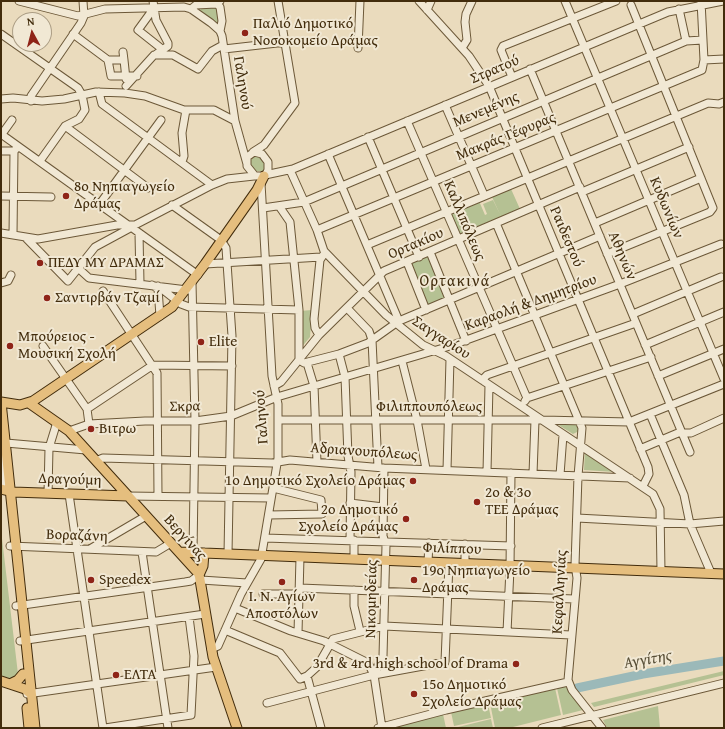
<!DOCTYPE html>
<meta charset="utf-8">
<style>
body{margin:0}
#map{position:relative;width:725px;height:729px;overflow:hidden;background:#eadbbd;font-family:"Gentium Book Plus",serif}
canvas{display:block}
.frame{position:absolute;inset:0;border:2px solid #422c0c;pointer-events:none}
.north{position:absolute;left:12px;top:12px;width:40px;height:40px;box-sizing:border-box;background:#f1e8d4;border:1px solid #ab9d84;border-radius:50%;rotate:353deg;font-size:11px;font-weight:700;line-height:16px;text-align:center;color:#422c0c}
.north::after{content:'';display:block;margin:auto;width:14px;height:18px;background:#8f2418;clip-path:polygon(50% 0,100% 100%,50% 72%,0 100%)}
</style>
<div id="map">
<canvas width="725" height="729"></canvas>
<div class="frame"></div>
<div class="north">N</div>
</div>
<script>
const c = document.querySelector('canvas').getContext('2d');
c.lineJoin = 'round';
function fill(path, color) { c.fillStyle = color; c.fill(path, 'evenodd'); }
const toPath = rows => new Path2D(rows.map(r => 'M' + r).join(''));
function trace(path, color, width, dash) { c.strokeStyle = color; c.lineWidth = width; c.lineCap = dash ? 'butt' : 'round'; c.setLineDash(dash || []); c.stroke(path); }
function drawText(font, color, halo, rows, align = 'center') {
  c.font = font + ' "Gentium Book Plus",serif'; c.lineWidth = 4; c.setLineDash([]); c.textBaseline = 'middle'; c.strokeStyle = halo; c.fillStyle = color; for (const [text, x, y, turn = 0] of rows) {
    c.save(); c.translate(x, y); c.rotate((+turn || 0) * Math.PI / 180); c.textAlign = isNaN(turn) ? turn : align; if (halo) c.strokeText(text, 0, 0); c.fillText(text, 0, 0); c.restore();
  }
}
fill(toPath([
 [201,7,218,8,219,24,200,12],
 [258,155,263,158,266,166,264,171,255,171,250,165,251,158],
 [511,189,520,209,460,235,451,214,479,201,485,215,487,214,483,204,493,200,500,214,492,197],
 [429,256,446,297,427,305,410,264],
 [312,310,310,337,301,348,300,311],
 [557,424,577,424,579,431,573,434],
 [585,451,615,472,584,470],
 [1,530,18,674,12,679,1,676],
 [724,671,724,675,594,707,591,703],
 [565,686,583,710,563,715,557,688],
 [555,688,561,715,509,728,495,728,490,703],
 [488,704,491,718,454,726,451,712],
 [658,706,660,728,607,728,603,720],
 [443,714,446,728,390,728],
 [491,719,493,728,454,728]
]), '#b5c193');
trace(toPath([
 [577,688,643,674,724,661]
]), '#9bb9b9', 9);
const minor = toPath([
 [19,1,78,16,105,9,184,7,191,9,211,23,220,31,222,36,235,121,247,164],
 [153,1,156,20,168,43,168,46,155,55],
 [419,1,469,56,489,86,648,467,649,474,643,486],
 [565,1,724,379],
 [217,4,220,7,222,21,220,31],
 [154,8,138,30,162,49],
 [191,9,196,5,216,4,220,1],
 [679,9,686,41],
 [427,10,431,1],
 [1,34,78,88,82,95,85,110,79,119,65,126,40,161],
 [73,34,108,60,111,76,137,76],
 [358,48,360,1],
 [462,48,467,40,465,22,466,14,472,1],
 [224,49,286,42],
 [108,60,124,60,123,52],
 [124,60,126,79],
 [704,60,724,59],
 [530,69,690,452],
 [512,77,501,50,503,46,616,1],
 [126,86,154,55,173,55,198,69,212,51,223,45],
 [99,92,102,104,212,185],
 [1,99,13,98,42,101,64,99,96,92,125,93,145,96,184,110,214,110,235,121],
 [31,101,31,96,81,23,84,16,83,1],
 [445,105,484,195],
 [407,121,527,398],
 [65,126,148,188],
 [1,134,198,275],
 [2,134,12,120],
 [368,137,419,257],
 [1,151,14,151,16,149],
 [253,152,264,145,295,103,278,1],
 [254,152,262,154,268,162,268,170,265,176,255,176,247,166,247,157,254,152],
 [328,154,399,321],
 [182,162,184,156,182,133,186,110],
 [290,170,317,230,324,251,386,315,423,345,446,356,653,494,660,509,661,571],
 [265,175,293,169,668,12,723,1],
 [582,192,689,147],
 [1,196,51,197],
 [99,205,161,120],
 [172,205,221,240,226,248,232,336,228,554],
 [279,206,290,222,299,310,299,360,304,363,339,354,368,343,399,321,600,236],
 [263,208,304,202,686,41,703,40],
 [496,223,582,428,578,476,575,565,577,578,568,680,572,690,602,728],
 [595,223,701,178],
 [317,230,702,70,704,60,701,1],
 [1,233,38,239,117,225,135,225,212,185,227,179,254,176],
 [139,233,140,283],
 [13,235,14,151],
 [26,238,68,281,95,247,132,227],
 [367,245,708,103,719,104,724,102],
 [430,252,466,341],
 [607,254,710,212,713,208,631,5],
 [407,262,426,310],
 [205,264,321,257],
 [78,268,89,278,187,290],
 [192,282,195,421,193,552],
 [1,283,8,281,11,275],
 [152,285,158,289,160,316],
 [158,286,181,304,189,307,299,310],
 [103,291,157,373,158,496],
 [347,308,369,331,372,340,378,467],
 [633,314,721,277],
 [319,335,315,328,314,319,320,260,324,254],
 [645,345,724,312],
 [43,346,87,409,89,424],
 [339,354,345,377,348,456,351,472,350,540],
 [402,361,417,420,426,469],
 [307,363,314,386,317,462],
 [658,376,724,349],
 [482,380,487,375,636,323],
 [274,386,281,382,319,335,384,271,580,187],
 [525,401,527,398,651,357],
 [87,409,153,365,232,366],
 [650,414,684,495,690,524,711,573],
 [278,420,543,420,629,422,724,384],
 [69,431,89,424,145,421,195,421,231,416,277,397,450,346,620,284,721,244],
 [1,446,6,443,86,450],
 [640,449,678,433,691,433,724,418],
 [1,456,4,490],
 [96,461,103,458,272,463,290,460,384,468,630,478],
 [447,470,450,359],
 [487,472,489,385],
 [533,474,535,420],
 [560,475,563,435],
 [48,493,49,448,57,422],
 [69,494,103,728],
 [128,496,271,498],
 [350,503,383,507],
 [269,515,322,514,321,500,273,488],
 [577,518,690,524,724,521],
 [265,538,511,546],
 [10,546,156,552,171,543],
 [90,549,146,516],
 [142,552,168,728],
 [354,559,354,540],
 [428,562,429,543],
 [465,563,465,544],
 [201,580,247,583],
 [300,588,574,599],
 [354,590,354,606,360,631],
 [263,594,299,594],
 [16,606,185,582,191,581,199,575],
 [235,608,291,631,324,641,368,663,374,675,382,728],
 [225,630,280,653,300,679,307,676],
 [507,632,510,569,511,473],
 [298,633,300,557],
 [20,641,205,614],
 [211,649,218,646,241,594,261,559,278,458,278,404,272,376,261,183],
 [374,675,383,656,386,545,383,536,384,468],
 [27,694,216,667],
 [267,703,374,675,445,662,449,563],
 [105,728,191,715,194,656,189,617],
 [321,728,307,676,317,667,333,639,384,626,571,635],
 [378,728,446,710,568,682],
 [542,728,724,683]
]);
const major = toPath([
 [1,402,20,405,33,401,172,307,205,264,257,190,264,176],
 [1,402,35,728],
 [29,403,69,431,199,574,213,657,237,728],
 [1,489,13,492,128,496],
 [179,552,724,574],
 [199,575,203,566,204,553],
 [1,681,25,689,31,694],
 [10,684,18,680,23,674],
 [27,708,29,728]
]);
trace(minor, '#6c5838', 9);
trace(major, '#422c0c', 11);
trace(minor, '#f1e8d4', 7);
trace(major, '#e5be7e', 9);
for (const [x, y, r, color] of [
 [245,33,4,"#8f2418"],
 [66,196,4,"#8f2418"],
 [40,263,4,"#8f2418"],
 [47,298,4,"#8f2418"],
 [201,342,4,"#8f2418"],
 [10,346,4,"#8f2418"],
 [91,429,4,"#8f2418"],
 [413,481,4,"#8f2418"],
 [477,502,4,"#8f2418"],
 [406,519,4,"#8f2418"],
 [91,580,4,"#8f2418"],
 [414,580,4,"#8f2418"],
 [282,582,4,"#8f2418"],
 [516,664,4,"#8f2418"],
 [116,675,4,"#8f2418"],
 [414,694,4,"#8f2418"]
]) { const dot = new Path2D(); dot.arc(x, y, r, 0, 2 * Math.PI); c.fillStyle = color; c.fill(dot); trace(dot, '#f1e8d4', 1.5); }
drawText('15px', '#422c0c', '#f1e8d4', [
 ["Παλιό Δημοτικό",253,24],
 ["Νοσοκομείο Δράμας",253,41],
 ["8ο Νηπιαγωγείο",74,187],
 ["Δράμας",74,204],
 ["ΠΕΔΥ ΜΥ ΔΡΑΜΑΣ",48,263],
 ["Σαντιρβάν Τζαμί",55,298],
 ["Μπούρειος -",18,337],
 ["Μουσική Σχολή",18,354],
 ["Elite",209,342],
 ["Βιτρω",99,429],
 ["1ο Δημοτικό Σχολείο Δράμας",405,481,"right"],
 ["2ο & 3ο",485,493],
 ["ΤΕΕ Δράμας",485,510],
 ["2ο Δημοτικό",398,510,"right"],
 ["Σχολείο Δράμας",398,527,"right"],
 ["19ο Νηπιαγωγείο",422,571],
 ["Δράμας",422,588],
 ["Speedex",99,580],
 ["Ι. Ν. Αγίων",282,597,"center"],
 ["Αποστόλων",282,614,"center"],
 ["3rd & 4rd high school of Drama",508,664,"right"],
 ["ΕΛΤΑ",124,675],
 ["15ο Δημοτικό",422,685],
 ["Σχολείο Δράμας",422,702]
], 'left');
drawText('15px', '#422c0c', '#f1e8d4', [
 ["Στρατού",495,70,-23],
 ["Γαληνού",242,83,81],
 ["Μενεμένης",486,110,-23],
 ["Μακράς Γέφυρας",506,137,-22],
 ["Κυδωνίων",666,208,67],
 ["Καλλιπόλεως",464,221,67],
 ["Ραιδεστού",566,237,67],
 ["Ορτακίου",416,244,-23],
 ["Αθηνών",622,256,67],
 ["Καραολή & Δημητρίου",531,303,-20],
 ["Σαγγαρίου",441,338,33],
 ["Σκρα",185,407,-1],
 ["Φιλιππουπόλεως",429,407],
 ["Γαληνού",262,417,-94],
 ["Αδριανουπόλεως",364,452,4],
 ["Δραγούμη",70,480,2],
 ["Βοραζάνη",77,536,2],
 ["Βεργίνας",185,538,48],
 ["Φιλίππου",452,549,2],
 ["Κεφαλληνίας",560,592,-87],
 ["Νικομηδείας",372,599,-89]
]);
c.letterSpacing = '1px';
drawText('16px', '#422c0c', '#f1e8d4', [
 ["Ορτακινά",455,282]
]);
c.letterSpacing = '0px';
drawText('italic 16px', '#584f37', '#f1e8d4', [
 ["Αγγίτης",648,660,-10]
]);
</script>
